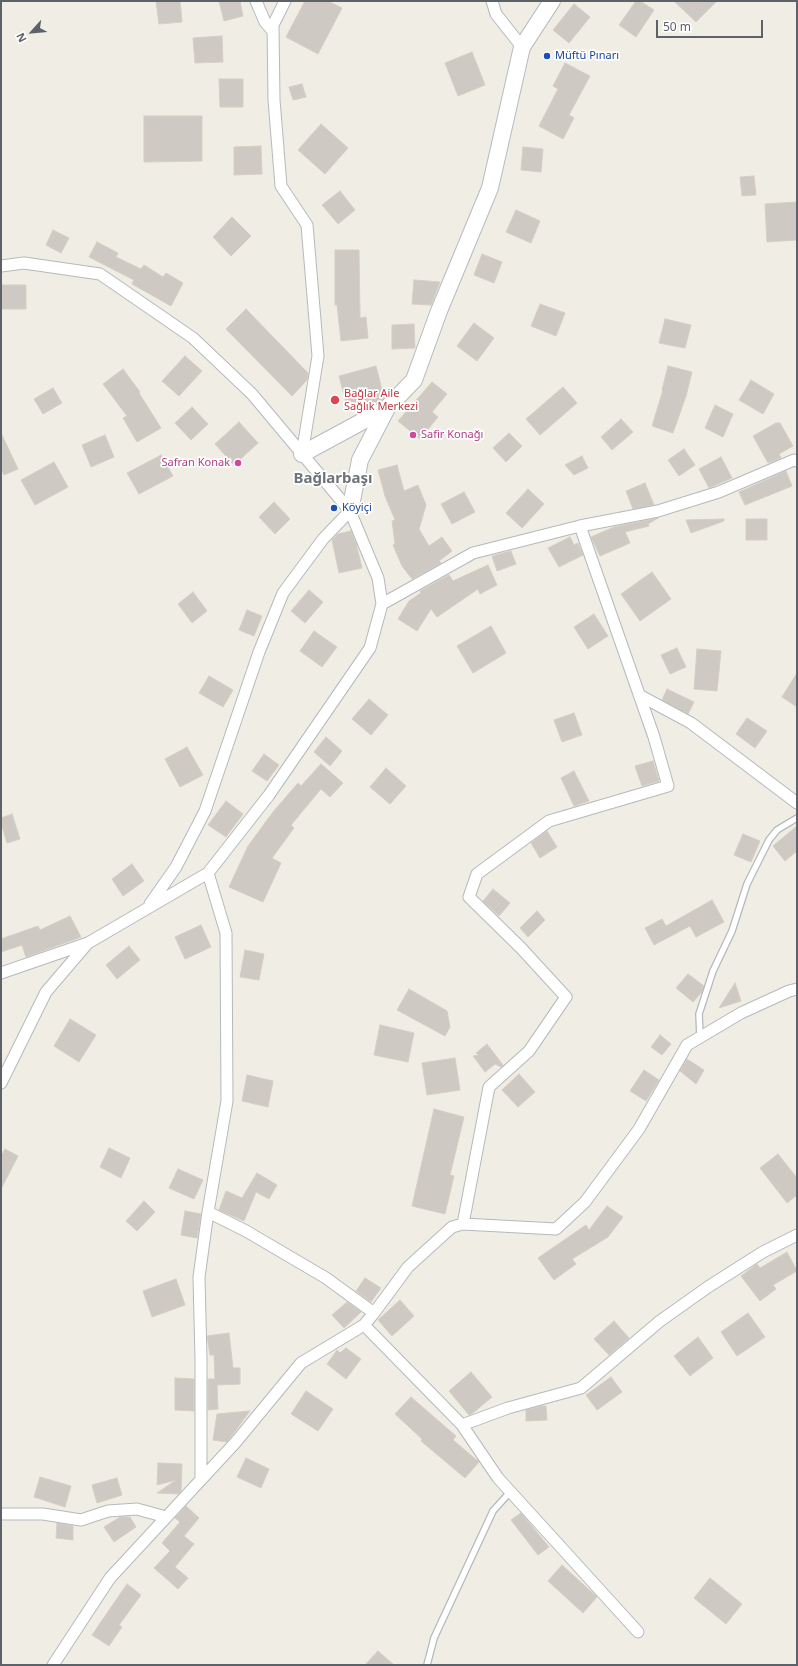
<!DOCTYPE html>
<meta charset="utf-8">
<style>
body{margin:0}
#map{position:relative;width:798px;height:1666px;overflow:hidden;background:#f0ede5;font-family:"Noto Sans",sans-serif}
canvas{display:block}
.frame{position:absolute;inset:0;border:2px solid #5c6267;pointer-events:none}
.north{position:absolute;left:12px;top:12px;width:40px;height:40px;-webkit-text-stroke:3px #fff;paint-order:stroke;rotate:243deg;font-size:11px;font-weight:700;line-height:16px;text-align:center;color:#5c6267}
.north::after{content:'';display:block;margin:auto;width:14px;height:18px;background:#5c6267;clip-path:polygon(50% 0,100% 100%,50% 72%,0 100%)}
.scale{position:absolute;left:656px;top:20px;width:107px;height:18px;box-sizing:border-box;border:2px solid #5c6267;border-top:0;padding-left:5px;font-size:12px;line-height:14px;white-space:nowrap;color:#5c6267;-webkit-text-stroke:3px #fff;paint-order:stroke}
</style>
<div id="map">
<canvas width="798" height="1666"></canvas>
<div class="frame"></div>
<div class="north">N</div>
<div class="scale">50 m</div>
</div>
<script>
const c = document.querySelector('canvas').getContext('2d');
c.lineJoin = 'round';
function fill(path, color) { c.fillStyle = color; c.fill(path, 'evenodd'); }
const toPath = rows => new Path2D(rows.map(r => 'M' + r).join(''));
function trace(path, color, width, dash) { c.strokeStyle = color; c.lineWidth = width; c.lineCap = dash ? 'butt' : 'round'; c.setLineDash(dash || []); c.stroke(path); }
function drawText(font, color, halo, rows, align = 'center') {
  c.font = font + ' "Noto Sans",sans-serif'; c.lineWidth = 3.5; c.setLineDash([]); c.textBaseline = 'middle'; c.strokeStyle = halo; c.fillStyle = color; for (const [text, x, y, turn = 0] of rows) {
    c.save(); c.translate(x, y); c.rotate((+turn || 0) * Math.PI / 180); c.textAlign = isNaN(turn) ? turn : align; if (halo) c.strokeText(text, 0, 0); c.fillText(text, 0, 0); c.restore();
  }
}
const building = toPath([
 [156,1,180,1,182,22,159,24,156,1],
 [219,1,240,1,243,16,224,21,219,1],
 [305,1,328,1,342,8,318,54,286,37,305,1],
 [636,1,640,1,654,10,636,37,619,25,636,1],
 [674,1,717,1,696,22,674,1],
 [574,4,590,17,569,43,553,30,574,4],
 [222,36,223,62,195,63,193,38,222,36],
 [472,52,485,85,458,96,445,63,472,52],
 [565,63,590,76,569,115,574,118,563,139,539,126,558,89,553,86,565,63],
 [219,79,243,79,243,107,220,107,219,79],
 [302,84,306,97,293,100,289,87,302,84],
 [144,116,202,116,202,161,144,162,144,116],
 [321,124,348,148,325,174,298,150,321,124],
 [261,146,262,174,234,175,234,147,261,146],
 [523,147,543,149,541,172,521,170,523,147],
 [754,176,756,195,742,196,740,177,754,176],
 [340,191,355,210,338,224,322,205,340,191],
 [797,202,797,240,767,242,765,204,797,202],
 [516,210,540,221,531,243,506,232,516,210],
 [232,217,251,236,231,256,213,237,232,217],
 [53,230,69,238,61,253,46,245,53,230],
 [97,242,118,253,116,257,141,269,144,265,163,277,166,273,183,283,171,306,132,284,134,280,89,257,97,242],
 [335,250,359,250,360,318,366,317,368,338,341,341,337,305,335,305,335,250],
 [482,254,502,262,494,283,474,275,482,254],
 [414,280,440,282,431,305,412,304,414,280],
 [1,285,26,285,26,309,1,309,1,285],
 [540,304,565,313,556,336,531,326,540,304],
 [246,309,308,373,307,380,292,396,226,329,246,309],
 [665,319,691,325,685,348,659,343,665,319],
 [474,323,494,338,477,361,457,346,474,323],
 [414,324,415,348,392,349,392,325,414,324],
 [185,356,202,371,179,396,162,381,185,356],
 [376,366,384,398,375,404,348,411,339,376,376,366],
 [668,366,692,372,686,396,673,433,652,426,663,390,662,390,668,366],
 [123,369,140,392,139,393,161,428,137,442,123,418,127,416,103,384,123,369],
 [751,380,774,394,763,414,739,400,751,380],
 [432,382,447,394,432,412,438,417,420,439,398,421,432,382],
 [563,387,577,403,540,435,526,419,563,387],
 [53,388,62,403,43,414,34,399,53,388],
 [715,405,733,414,723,437,705,428,715,405],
 [192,407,208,424,191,440,175,423,192,407],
 [621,419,633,432,612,450,601,437,621,419],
 [239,422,258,443,234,465,215,444,239,422],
 [776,423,780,423,793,446,779,454,781,458,768,463,753,436,776,423],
 [1,433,18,469,4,475,1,468,1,433],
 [509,433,522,446,506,462,493,448,509,433],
 [105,435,114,457,91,467,82,445,105,435],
 [684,449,695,465,679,476,668,460,684,449],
 [161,455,173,476,139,494,127,473,161,455],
 [582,456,588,468,574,475,565,465,582,456],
 [721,457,732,478,709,488,699,469,721,457],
 [54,462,68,487,35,505,21,480,54,462],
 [397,465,404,491,418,485,426,505,419,529,429,546,442,537,452,551,439,561,441,563,412,579,402,566,393,545,395,544,392,521,395,520,385,496,378,470,397,465],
 [786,471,792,486,745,505,739,492,786,471],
 [645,483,654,505,633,509,626,491,645,483],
 [528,489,544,504,522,528,506,513,528,489],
 [464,492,475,512,452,524,441,504,464,492],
 [274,502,290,519,275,534,259,517,274,502],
 [658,518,648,524,649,526,625,532,630,543,600,556,591,537,614,527,658,518],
 [724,519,724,521,691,533,686,520,724,519],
 [746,519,767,519,767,540,746,540,746,519],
 [351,531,356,543,362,568,339,573,332,540,338,534,351,531],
 [570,537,574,545,578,543,583,555,559,567,548,548,570,537],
 [511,551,516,564,497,571,492,556,511,551],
 [488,565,497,585,480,594,478,589,437,617,431,609,417,631,398,619,409,601,421,593,420,591,449,575,453,581,488,565],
 [652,572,671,599,640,621,621,594,652,572],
 [309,590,323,602,305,623,291,611,309,590],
 [193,592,207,611,192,623,178,604,193,592],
 [247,610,262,616,254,636,239,630,247,610],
 [594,614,608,636,588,649,574,627,594,614],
 [491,626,506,653,473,673,457,646,491,626],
 [314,631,337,647,322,667,300,651,314,631],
 [677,648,686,667,670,674,661,655,677,648],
 [697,649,721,651,717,691,694,689,697,649],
 [797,673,797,707,782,697,797,673],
 [209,676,233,690,223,707,199,693,209,676],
 [667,689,694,702,688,714,662,700,667,689],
 [369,699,388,715,371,735,352,719,369,699],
 [574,713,582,735,562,742,554,720,574,713],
 [747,718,767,731,755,748,736,734,747,718],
 [326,737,342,751,330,766,314,752,326,737],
 [187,747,203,775,180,787,165,759,187,747],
 [264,754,279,765,267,781,252,771,264,754],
 [653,761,659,781,642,786,635,766,653,761],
 [321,764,343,783,330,797,321,789,291,825,294,828,272,858,281,863,263,902,229,887,248,846,273,812,298,783,301,786,321,764],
 [386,768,406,786,390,804,370,787,386,768],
 [574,771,589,801,574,806,561,778,574,771],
 [226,801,243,814,226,837,208,825,226,801],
 [12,814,20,839,7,843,1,823,1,818,12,814],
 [797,826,797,851,785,861,773,846,797,826],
 [547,831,557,847,540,858,531,843,547,831],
 [743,834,760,841,751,862,734,855,743,834],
 [132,864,144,881,123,896,112,879,132,864],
 [493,889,510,903,499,916,483,901,493,889],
 [712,900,724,922,696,937,690,926,654,945,645,928,662,919,666,926,712,900],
 [537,911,545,920,528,937,520,928,537,911],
 [70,916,81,937,26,957,22,945,1,952,1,939,38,926,40,930,70,916],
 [201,925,211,947,185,959,175,937,201,925],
 [129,946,140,960,117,979,106,965,129,946],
 [245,950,264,954,259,980,240,977,245,950],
 [688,974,704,986,702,992,693,1002,676,988,688,974],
 [735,983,741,1001,719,1008,735,983],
 [409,989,447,1011,450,1027,445,1036,397,1010,409,989],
 [70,1019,96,1035,79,1062,54,1046,70,1019],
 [380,1025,414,1033,408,1062,374,1055,380,1025],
 [660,1035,671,1044,662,1055,651,1047,660,1035],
 [487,1044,503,1065,501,1067,495,1064,485,1072,473,1056,479,1055,476,1053,487,1044],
 [455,1058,460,1090,427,1095,422,1063,455,1058],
 [687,1059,704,1070,696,1084,680,1071,687,1059],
 [644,1070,659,1080,646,1101,630,1091,644,1070],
 [519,1074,535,1092,518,1107,502,1090,519,1074],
 [247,1075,273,1081,268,1107,242,1101,247,1075],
 [434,1109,464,1117,450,1175,454,1176,445,1214,412,1206,434,1109],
 [109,1148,130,1158,121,1178,100,1167,109,1148],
 [5,1149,18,1156,1,1189,1,1156,5,1149],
 [778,1154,797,1178,797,1195,787,1203,760,1168,778,1154],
 [178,1169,203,1180,194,1199,169,1188,178,1169],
 [257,1173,277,1185,269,1199,256,1192,244,1221,219,1210,226,1191,242,1198,257,1173],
 [144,1201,155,1212,137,1231,126,1221,144,1201],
 [607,1206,623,1217,608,1237,572,1259,576,1264,554,1280,538,1258,586,1225,589,1230,607,1206],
 [185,1211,201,1214,197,1238,181,1235,185,1211],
 [787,1252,797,1271,773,1285,776,1289,760,1301,741,1276,757,1264,760,1268,787,1252],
 [365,1278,381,1288,371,1302,356,1291,365,1278],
 [176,1279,185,1305,152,1317,143,1291,176,1279],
 [400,1300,414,1316,392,1336,378,1320,400,1300],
 [347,1302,361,1312,344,1328,332,1315,347,1302],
 [748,1313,765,1337,737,1356,721,1332,748,1313],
 [614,1321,629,1338,609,1355,594,1339,614,1321],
 [229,1333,233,1368,240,1368,240,1384,217,1385,218,1409,208,1410,208,1379,215,1379,214,1355,210,1355,207,1336,229,1333],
 [698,1337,713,1358,690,1376,674,1356,698,1337],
 [346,1348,361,1359,346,1379,327,1364,337,1350,340,1353,346,1348],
 [471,1372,492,1397,473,1413,469,1415,449,1391,471,1372],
 [611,1377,622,1392,597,1410,586,1395,611,1377],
 [175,1378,194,1379,194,1411,175,1410,175,1378],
 [306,1391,333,1409,318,1431,291,1414,306,1391],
 [411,1397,456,1436,453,1440,479,1462,465,1478,421,1441,422,1439,395,1414,411,1397],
 [542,1406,546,1406,547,1420,526,1421,526,1410,542,1406],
 [250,1411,227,1442,213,1440,217,1414,250,1411],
 [246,1458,269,1469,261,1488,237,1477,246,1458],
 [158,1463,182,1464,181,1491,179,1494,157,1493,176,1480,157,1485,158,1463],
 [40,1477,71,1486,65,1507,34,1497,40,1477],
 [117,1478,122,1495,97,1503,92,1485,117,1478],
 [186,1506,199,1518,184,1536,194,1544,175,1567,188,1578,178,1589,154,1568,170,1551,162,1543,180,1522,175,1518,186,1506],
 [521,1513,549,1547,538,1555,511,1520,521,1513],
 [120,1517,130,1517,136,1527,114,1542,104,1527,120,1517],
 [57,1523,73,1526,73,1540,56,1538,57,1523],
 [562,1565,597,1597,583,1613,548,1581,562,1565],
 [710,1578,742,1604,726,1624,694,1598,710,1578],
 [127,1584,141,1595,119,1625,122,1627,109,1646,92,1635,127,1584],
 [378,1651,394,1665,365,1665,378,1651]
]);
fill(building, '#cec9c3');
trace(building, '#d6cec2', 1);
const lane = toPath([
 [700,1037,699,1014,713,971,732,931,747,884,769,840,777,830,797,818],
 [427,1665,434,1638,493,1511,511,1491]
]);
const street = toPath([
 [256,1,265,22,273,31],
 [285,1,273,25,274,100,281,186,307,225,318,356,302,454],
 [492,1,496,14,522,47],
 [1,266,24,263,100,274,193,338,252,394,350,511,378,578,382,604,370,648,269,795,208,873,88,943,1,973],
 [382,604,473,553,580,526,658,511,719,492,794,460,797,461],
 [639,695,691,723,797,803],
 [150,904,176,867,205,811,259,652,283,593,323,539,350,511],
 [1,1083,46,992,87,944],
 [208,1212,246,1231,326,1278,374,1313,364,1325,462,1425,498,1478,638,1632],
 [463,1224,489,1087,529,1051,566,997,521,948,469,897,477,874,549,821,668,786,654,737,580,526],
 [374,1313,408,1267,452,1227,463,1224,556,1229,585,1202,639,1129,687,1045,741,1013,789,991,797,989],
 [462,1425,508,1408,581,1388,660,1321,708,1287,763,1252,797,1235],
 [201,1478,201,1359,199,1277,208,1212,227,1101,226,933,208,873],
 [1,1514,43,1514,81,1520,108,1511,137,1509,166,1517],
 [53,1665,110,1578,235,1443,301,1363,364,1325]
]);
const secondary = toPath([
 [302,454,387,408,414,380,439,311,490,188,522,47,552,1],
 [350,511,360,460,387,408]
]);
trace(lane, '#b5b9bd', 8);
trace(street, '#b5b9bd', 13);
trace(secondary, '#b6bbc0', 18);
trace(lane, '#fff', 5.5);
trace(street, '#fff', 11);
trace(secondary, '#fff', 16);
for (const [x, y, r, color] of [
 [547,56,4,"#1a4fb4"],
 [335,400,5,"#e0444e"],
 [413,435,4,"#d1479c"],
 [238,463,4,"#d1479c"],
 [334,508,4,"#1a4fb4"]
]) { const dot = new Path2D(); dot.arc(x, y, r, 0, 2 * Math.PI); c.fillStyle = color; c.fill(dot); trace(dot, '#fff', 1.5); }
drawText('11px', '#164399', '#fff', [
 ["Müftü Pınarı",555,56],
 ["Köyiçi",342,508]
], 'left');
drawText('11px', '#be3a42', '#fff', [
 ["Bağlar Aile",344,394],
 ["Sağlık Merkezi",344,407]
], 'left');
drawText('11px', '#b23c85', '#fff', [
 ["Safir Konağı",421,435],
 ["Safran Konak",230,463,"right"]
], 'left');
drawText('bold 15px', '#6d7479', '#fff', [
 ["Bağlarbaşı",333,479]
]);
</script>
